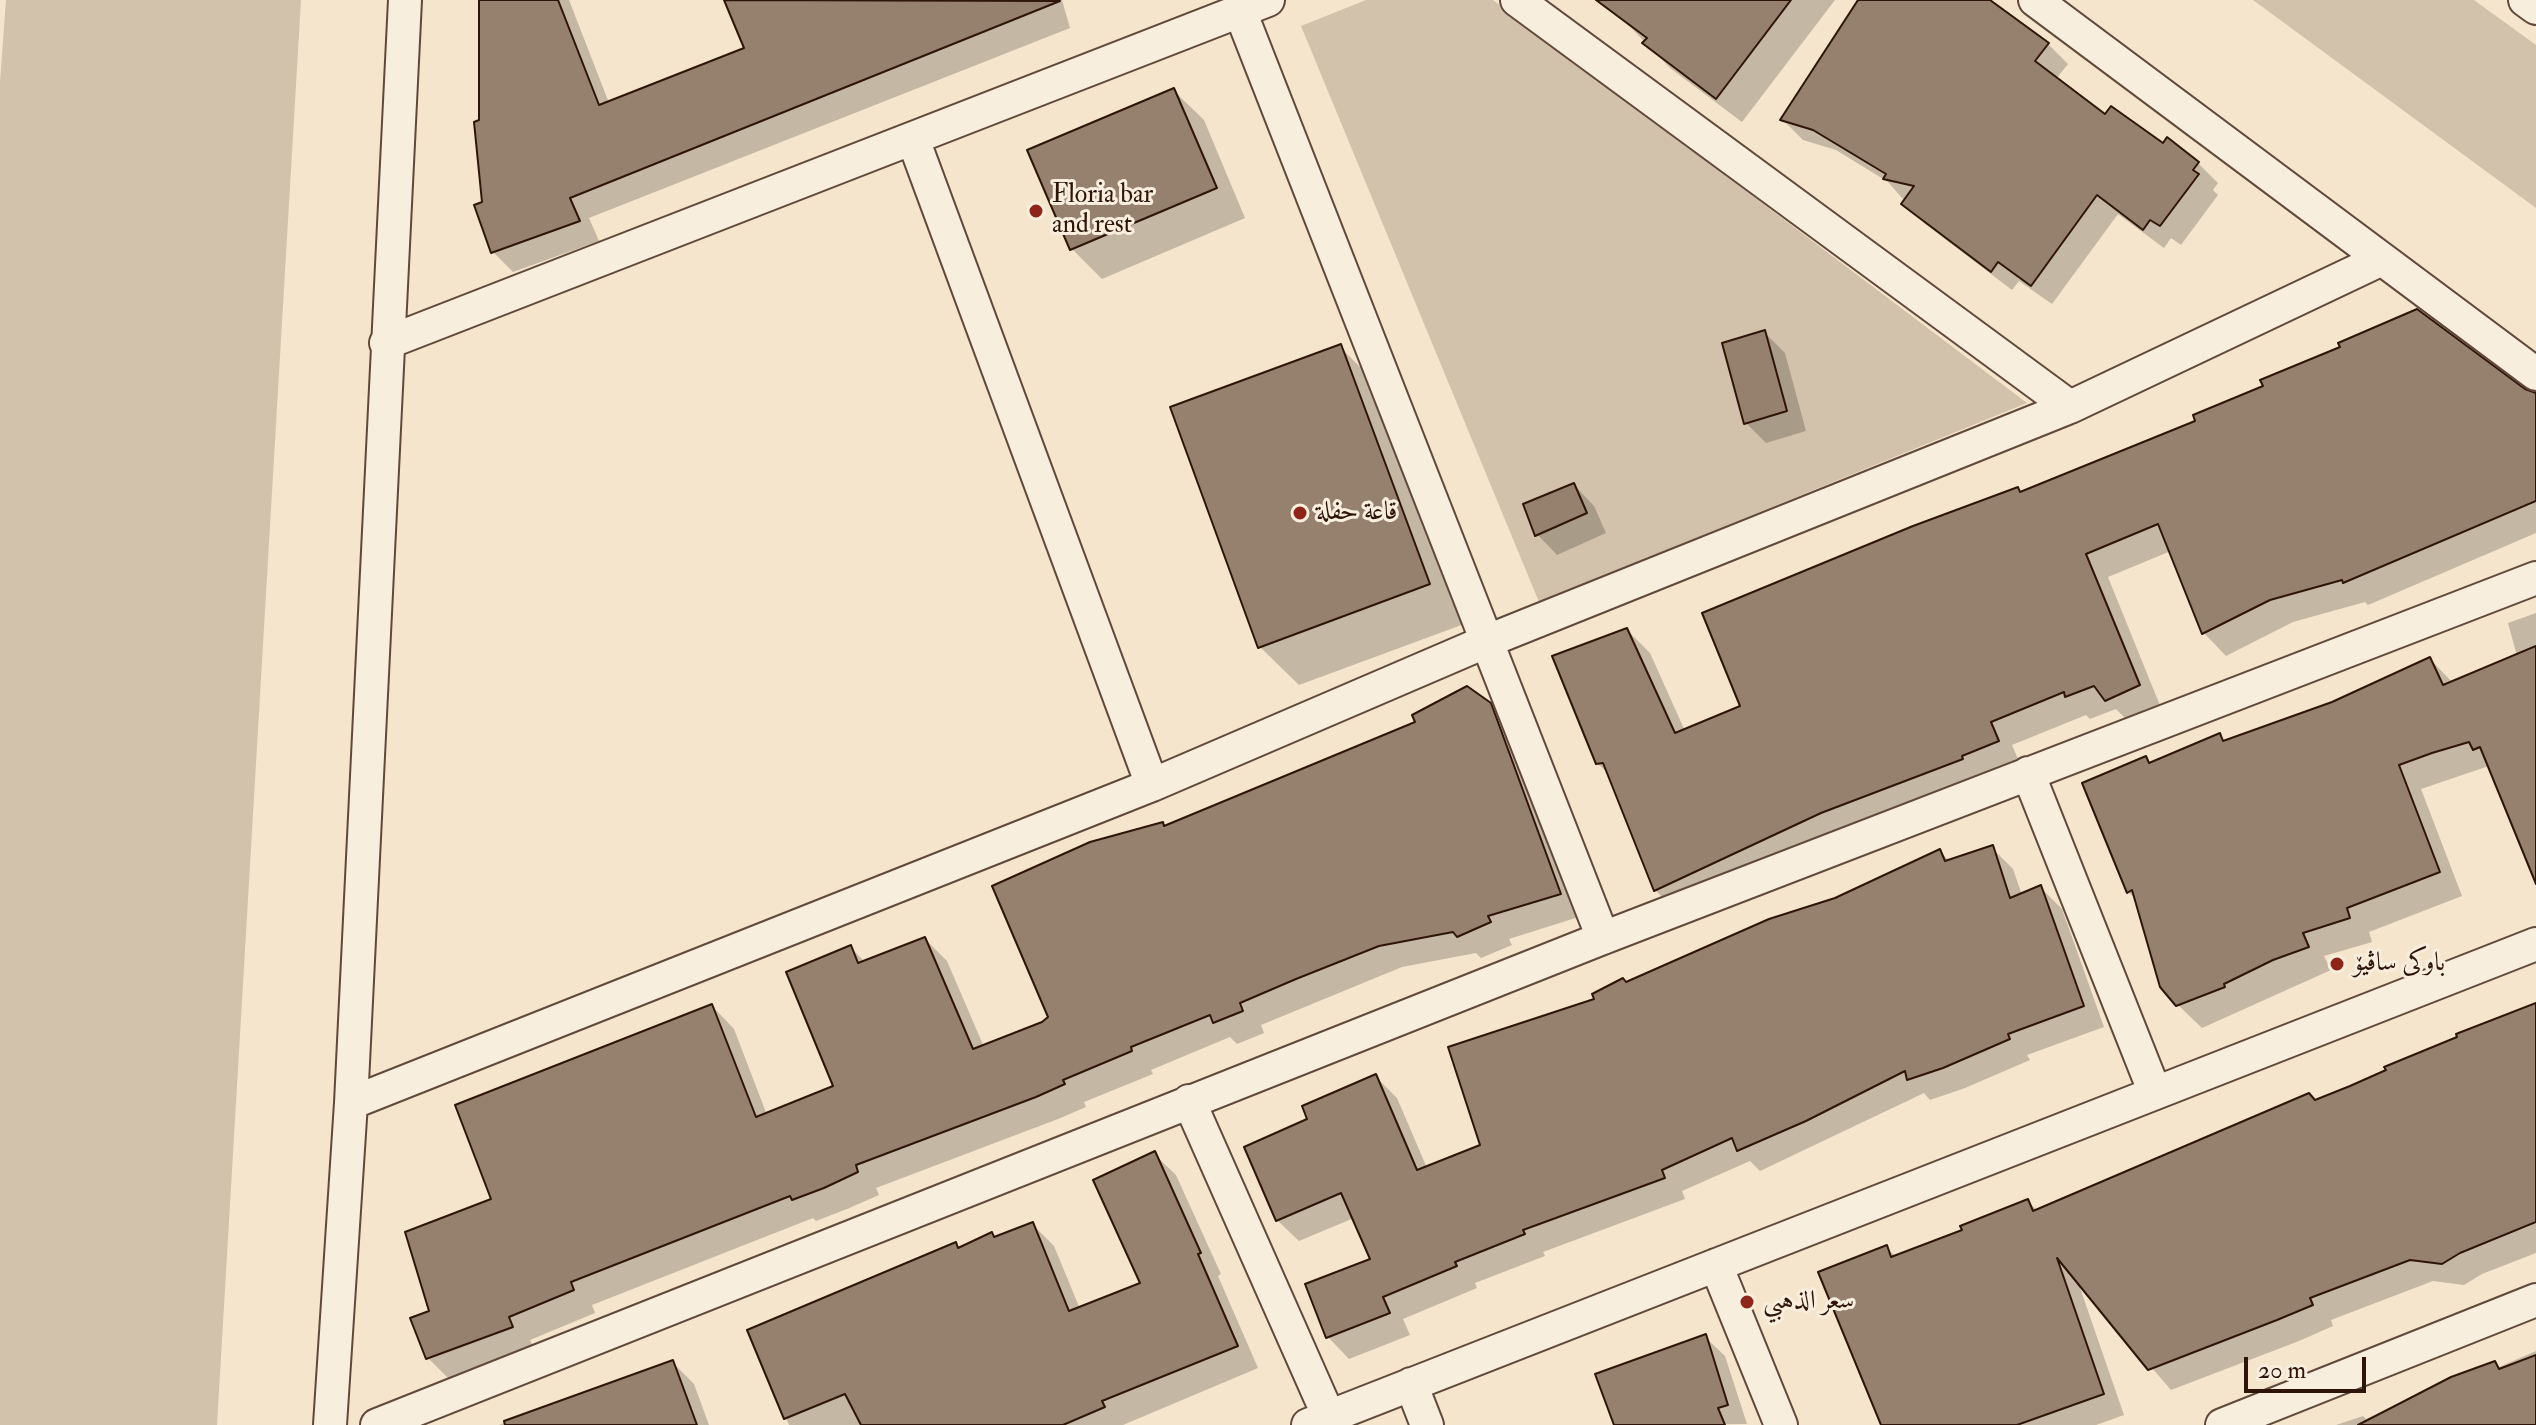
<!DOCTYPE html>
<meta charset="utf-8">
<style>
body{margin:0}
#map{position:relative;width:2536px;height:1425px;overflow:hidden;background:#f5e5cc;font-family:"IM FELL Double Pica",serif}
canvas{display:block}
.scale{position:absolute;left:2244px;top:1357px;width:122px;height:36px;box-sizing:border-box;border:4px solid #2f1509;border-top:0;padding-left:10px;font-size:24px;line-height:28px;white-space:nowrap;color:#2f1509;-webkit-text-stroke:6px #f8eede;paint-order:stroke}
</style>
<div id="map">
<canvas width="2536" height="1425"></canvas>
<div class="scale">20 m</div>
</div>
<script>
const c = document.querySelector('canvas').getContext('2d');
c.lineJoin = 'round';
function fill(path, color) { c.fillStyle = color; c.fill(path, 'evenodd'); }
const toPath = rows => new Path2D(rows.map(r => 'M' + r).join(''));
function trace(path, color, width, dash) { c.strokeStyle = color; c.lineWidth = width; c.lineCap = dash ? 'butt' : 'round'; c.setLineDash(dash || []); c.stroke(path); }
function drawText(font, color, halo, rows, align = 'center') {
  c.font = font + ' "IM FELL Double Pica",Amiri,serif'; c.lineWidth = 6; c.setLineDash([]); c.textBaseline = 'middle'; c.strokeStyle = halo; c.fillStyle = color; for (const [text, x, y, turn = 0] of rows) {
    c.save(); c.translate(x, y); c.rotate((+turn || 0) * Math.PI / 180); c.textAlign = isNaN(turn) ? turn : align; if (halo) c.strokeText(text, 0, 0); c.fillText(text, 0, 0); c.restore();
  }
}
fill(toPath([
 [6,0,301,0,217,1425,0,1425,0,82],
 [1366,0,1493,0,2027,403,1539,602,1301,26],
 [2253,0,2474,0,2536,45,2536,208]
]), '#d3c2ab');
fill(toPath([
 [484,0,569,0,609,103,746,49,726,0,1062,0,1070,28,589,218,599,241,513,272,493,252,485,203,481,121],
 [1604,0,1835,0,1742,122,1670,68],
 [1860,0,1985,0,2048,44,2068,64,2056,79,2106,116,2198,163,2218,183,2213,190,2218,195,2181,245,2171,238,2164,248,2118,214,2052,304,2019,281,2012,290,1924,223,1888,182,1836,150,1803,140,1783,120],
 [1173,90,1204,120,1245,218,1102,279,1072,249],
 [1765,333,1785,353,1806,431,1766,443,1746,423],
 [1340,347,1379,386,1467,623,1299,685,1260,647],
 [2536,397,2536,533,2368,605,2365,602,2293,622,2226,656,2204,633,2171,551,2108,577,2161,708,2129,722,2116,709,2090,719,2086,715,2012,745,2020,764,1678,913,1655,890,1610,775,1597,763,1627,630,1650,653,1685,731,1743,707,2017,489,2022,493],
 [1574,485,1594,506,1606,533,1557,555,1537,534],
 [2536,613,2536,860,2489,766,2421,789,2462,896,2369,932,2372,942,2324,956,2331,970,2202,1028,2178,1005,2137,900,2128,892,2145,759,2151,764,2219,735,2226,742,2333,704,2430,659,2453,683,2517,656,2508,623],
 [1489,704,1512,727,1582,916,1509,939,1512,945,1481,958,1476,953,1402,967,1261,1025,1264,1033,1237,1044,1230,1037,1151,1070,1153,1074,1084,1102,1086,1107,1058,1119,876,1188,879,1195,847,1209,816,1221,813,1218,592,1305,595,1313,530,1340,534,1349,450,1380,428,1358,431,1312,493,1200,712,1006,734,1029,767,1115,836,1087,850,947,866,963,925,939,947,961,984,1047,1051,1018,1165,827],
 [1992,848,2013,869,2022,895,2041,888,2062,909,2104,1027,2027,1055,2030,1060,1965,1088,1930,1100,1924,1093,1760,1171,1750,1161,1682,1191,1685,1199,1543,1252,1545,1256,1475,1283,1477,1288,1403,1319,1410,1335,1349,1359,1328,1337,1373,1260,1354,1218,1299,1241,1277,1220,1310,1120,1376,1077,1397,1098,1427,1168,1483,1146,1597,1000,1626,984,1835,900,1940,851,1950,862],
 [2536,1005,2536,1253,2482,1274,2464,1285,2433,1281,2331,1320,2333,1326,2299,1341,2171,1390,2078,1282,2124,1415,2096,1425,1883,1425,1887,1248,1896,1257,1965,1231,2027,1201,2038,1211,2315,1102],
 [1154,1154,1176,1175,1221,1274,1218,1276,1258,1368,1123,1425,789,1425,750,1331,955,1244,960,1249,992,1235,996,1239,1033,1225,1054,1246,1080,1309,1143,1284],
 [1705,1337,1725,1356,1747,1424,1616,1425],
 [2536,1351,2536,1425,2336,1425,2363,1416,2366,1419,2452,1379,2494,1363,2499,1367],
 [672,1362,694,1384,709,1425,499,1425]
]), '#0003');
const building = toPath([
 [479,0,558,0,599,105,744,48,724,0,1060,1,570,198,580,221,491,253,474,205,482,202,474,122,479,120,479,0],
 [1596,0,1791,0,1716,99,1642,43,1647,38,1596,0],
 [1858,0,1990,0,2049,43,2035,61,2105,114,2111,106,2163,143,2167,137,2199,162,2193,170,2199,174,2160,226,2150,220,2143,230,2097,195,2031,286,1998,262,1991,272,1901,204,1914,186,1883,179,1886,174,1813,130,1780,120,1858,0],
 [1174,88,1217,188,1070,250,1027,150,1174,88],
 [2417,309,2525,389,2536,393,2536,501,2343,583,2342,580,2270,600,2202,634,2158,524,2086,554,2140,685,2105,701,2094,686,2065,697,2064,692,1991,722,1999,741,1962,756,1963,759,1821,813,1654,891,1603,763,1596,764,1552,656,1627,628,1675,733,1740,706,1702,613,1913,526,2018,487,2020,492,2195,421,2193,415,2263,386,2260,380,2340,347,2338,343,2417,309],
 [1765,330,1787,411,1744,424,1722,343,1765,330],
 [1341,344,1430,584,1258,648,1170,407,1341,344],
 [1574,483,1587,513,1535,536,1523,504,1574,483],
 [2536,646,2536,884,2480,747,2473,750,2469,742,2432,753,2399,765,2440,872,2347,908,2350,918,2303,933,2309,947,2273,960,2224,984,2225,987,2176,1006,2160,987,2132,890,2127,893,2082,783,2146,756,2149,763,2220,733,2223,741,2332,702,2430,657,2443,685,2536,646],
 [1467,686,1491,703,1561,894,1488,916,1491,922,1457,937,1453,932,1379,946,1296,979,1240,1003,1243,1011,1213,1023,1210,1015,1131,1047,1132,1051,1063,1080,1065,1084,1036,1097,856,1165,858,1172,824,1188,792,1200,790,1196,571,1282,574,1290,509,1317,513,1327,426,1359,410,1318,429,1311,405,1232,491,1199,455,1105,712,1004,756,1117,833,1086,786,972,851,945,858,963,925,937,973,1049,1042,1022,1048,1017,992,886,1090,842,1163,822,1164,826,1415,722,1412,715,1467,686],
 [1993,845,2010,898,2041,885,2084,1006,2008,1034,2010,1039,1943,1068,1907,1080,1905,1071,1806,1121,1737,1151,1732,1138,1662,1170,1665,1178,1523,1230,1525,1234,1455,1262,1457,1266,1383,1297,1390,1313,1326,1338,1305,1284,1370,1259,1341,1193,1276,1221,1244,1147,1307,1119,1302,1106,1376,1074,1417,1170,1480,1145,1448,1047,1594,999,1592,994,1623,978,1626,982,1769,919,1835,898,1940,849,1945,861,1993,845],
 [2536,1003,2536,1222,2460,1253,2442,1264,2410,1260,2310,1298,2313,1305,2277,1320,2148,1370,2057,1258,2104,1394,2017,1425,1881,1425,1818,1272,1887,1245,1891,1257,1962,1230,1960,1226,2028,1199,2033,1211,2309,1093,2315,1100,2350,1086,2386,1070,2384,1067,2457,1037,2456,1034,2536,1003],
 [1155,1151,1201,1253,1198,1254,1238,1346,1102,1401,1105,1407,1063,1425,861,1425,845,1394,784,1419,747,1330,956,1242,958,1248,992,1232,994,1237,1033,1222,1069,1311,1140,1283,1093,1180,1155,1151],
 [1706,1334,1728,1405,1718,1408,1725,1425,1614,1425,1595,1374,1706,1334],
 [2536,1355,2536,1425,2358,1425,2451,1377,2495,1361,2499,1369,2536,1355],
 [673,1360,697,1425,505,1425,504,1421,673,1360]
]);
fill(building, '#96816e');
trace(building, '#2f1509', 2);
const minor = toPath([
 [1517,0,2070,407],
 [2035,0,2536,374],
 [2525,0,2536,8],
 [1240,11,1603,938],
 [913,139,1152,785],
 [386,343,1268,0],
 [2028,773,2155,1093],
 [1189,1101,1329,1417],
 [351,1103,1152,785,1485,642,2070,407,2382,259],
 [1716,1265,1781,1425],
 [1411,1384,1427,1425],
 [330,1425,351,1103,405,0],
 [377,1425,1603,938,2536,578],
 [1308,1425,2536,944],
 [2222,1425,2536,1300]
]);
trace(minor, '#60493a', 36);
trace(minor, '#f8eede', 32);
for (const [x, y, r, color] of [
 [1036,211,8,"#8f2418"],
 [1300,513,8,"#8f2418"],
 [2337,964,8,"#8f2418"],
 [1747,1302,8,"#8f2418"]
]) { const dot = new Path2D(); dot.arc(x, y, r, 0, 2 * Math.PI); c.fillStyle = color; c.fill(dot); trace(dot, '#f8eede', 3); }
drawText('26px', '#2f1509', '#f8eede', [
 ["Floria bar",1052,196],
 ["and rest",1052,226],
 ["قاعة حفلة",1316,513],
 ["باوکی ساڤیۆ",2353,964],
 ["سعر الذهبي",1763,1302]
], 'left');
</script>
